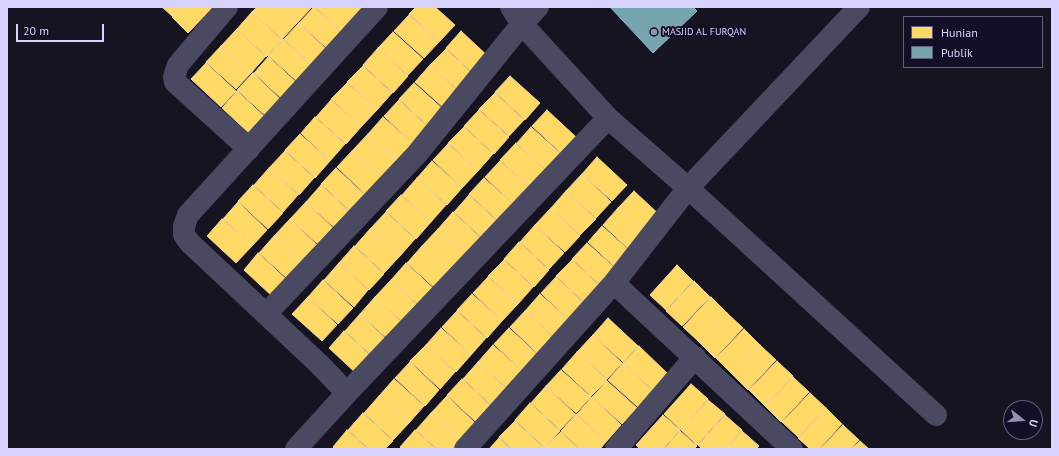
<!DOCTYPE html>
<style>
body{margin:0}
#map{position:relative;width:1059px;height:456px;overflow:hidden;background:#161421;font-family:"PT Sans",sans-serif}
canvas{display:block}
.frame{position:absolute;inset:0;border:8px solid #d9d4ff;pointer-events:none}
.legend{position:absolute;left:903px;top:16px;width:140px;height:52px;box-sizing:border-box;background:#130f26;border:1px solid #625e7d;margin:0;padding:5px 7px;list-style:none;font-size:12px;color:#d9d4ff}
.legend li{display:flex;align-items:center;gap:8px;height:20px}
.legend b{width:20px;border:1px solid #625e7d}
.north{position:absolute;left:1003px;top:400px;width:40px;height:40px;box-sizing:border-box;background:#130f26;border:1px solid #625e7d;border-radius:50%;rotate:107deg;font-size:11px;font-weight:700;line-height:16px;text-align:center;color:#d9d4ff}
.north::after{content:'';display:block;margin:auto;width:14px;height:18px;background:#9591b1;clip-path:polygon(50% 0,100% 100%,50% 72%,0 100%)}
.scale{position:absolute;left:16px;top:24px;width:88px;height:18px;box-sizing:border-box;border:2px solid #d9d4ff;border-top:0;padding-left:5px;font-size:12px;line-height:14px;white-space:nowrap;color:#d9d4ff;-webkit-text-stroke:3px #130f26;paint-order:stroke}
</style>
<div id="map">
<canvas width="1059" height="456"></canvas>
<div class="frame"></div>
<ul class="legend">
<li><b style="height:11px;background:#ffd966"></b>Hunian</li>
<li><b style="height:11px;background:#76a5af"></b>Publik</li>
</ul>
<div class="north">U</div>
<div class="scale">20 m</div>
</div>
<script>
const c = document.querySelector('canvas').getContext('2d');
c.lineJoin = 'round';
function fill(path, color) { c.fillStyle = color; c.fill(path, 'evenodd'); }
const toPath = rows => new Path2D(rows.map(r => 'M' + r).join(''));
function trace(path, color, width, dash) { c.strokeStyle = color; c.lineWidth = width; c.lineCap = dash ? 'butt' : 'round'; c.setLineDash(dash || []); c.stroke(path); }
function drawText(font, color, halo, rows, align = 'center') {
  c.font = font + ' "PT Sans",sans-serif'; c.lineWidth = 4; c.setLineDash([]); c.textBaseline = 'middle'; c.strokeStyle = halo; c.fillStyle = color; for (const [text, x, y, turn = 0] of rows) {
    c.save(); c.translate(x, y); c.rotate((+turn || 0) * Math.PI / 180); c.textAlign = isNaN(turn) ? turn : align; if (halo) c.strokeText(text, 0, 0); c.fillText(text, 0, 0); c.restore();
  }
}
const homes = toPath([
 [162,7,181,7,172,16,162,7],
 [182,7,213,7,188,33,172,17,182,7],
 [257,7,280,7,297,23,282,39,252,12,257,7],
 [280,7,312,7,297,23,280,7],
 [314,7,344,34,329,50,299,23,314,7],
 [315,7,348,7,359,17,343,33,315,7],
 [348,7,369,7,359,17,348,7],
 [416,7,435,7,455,25,439,42,409,14,416,7],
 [252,12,282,40,266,57,237,29,252,12],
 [409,15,439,42,424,58,394,31,409,15],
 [299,23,328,51,313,67,284,39,299,23],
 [237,29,266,56,251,73,221,46,237,29],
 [461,31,491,59,476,76,446,48,461,31],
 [393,32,423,59,408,75,378,48,393,32],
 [283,39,313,67,298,84,268,56,283,39],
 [221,46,251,73,236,89,206,62,221,46],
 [378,48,408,76,393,93,363,65,378,48],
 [446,49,475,76,460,92,430,65,446,49],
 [269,56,299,83,283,100,254,73,269,56],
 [206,63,236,91,221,107,191,79,206,63],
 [430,65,460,93,445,109,415,82,430,65],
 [363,66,392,93,377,110,347,82,363,66],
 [253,73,282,101,267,117,237,90,253,73],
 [510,76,540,103,525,120,495,92,510,76],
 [347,83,377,110,361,127,331,99,347,83],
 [414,83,444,110,429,127,399,99,414,83],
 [237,91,266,118,251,135,222,108,237,91],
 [495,93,524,120,509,136,479,109,495,93],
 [331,100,361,127,346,144,316,117,331,100],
 [399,100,428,127,413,144,384,116,399,100],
 [479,110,509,137,494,154,464,126,479,110],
 [547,110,576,137,561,153,532,126,547,110],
 [315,117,345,144,330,161,301,133,315,117],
 [383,117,413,144,398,161,368,134,383,117],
 [464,127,493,154,478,171,448,143,464,127],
 [531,127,561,154,546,170,516,144,531,127],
 [300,134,330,161,315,178,285,150,300,134],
 [368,134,398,161,382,178,352,151,368,134],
 [516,143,546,171,530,188,500,160,516,143],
 [448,144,478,171,462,188,433,160,448,144],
 [285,151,314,178,299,195,269,168,285,151],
 [352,151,382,178,366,195,337,167,352,151],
 [597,157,627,185,612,201,582,174,597,157],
 [432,161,462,188,447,205,417,178,432,161],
 [500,161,530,188,514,205,485,177,500,161],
 [269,168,298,195,283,212,254,185,269,168],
 [336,168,366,196,351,212,321,184,336,168],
 [582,174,611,202,596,218,566,191,582,174],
 [417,178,446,205,431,222,402,195,417,178],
 [484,178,514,205,499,222,469,194,484,178],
 [253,185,283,213,268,229,238,201,253,185],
 [321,185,350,212,336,229,306,202,321,185],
 [566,191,596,219,580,235,551,208,566,191],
 [634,191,664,219,648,236,618,208,634,191],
 [401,195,431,222,416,239,386,211,401,195],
 [469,195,498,222,483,239,454,212,469,195],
 [238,202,267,230,252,246,223,219,238,202],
 [306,202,335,230,320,246,290,219,306,202],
 [551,208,580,236,565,252,535,225,551,208],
 [618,208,648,236,633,253,603,225,618,208],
 [386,212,415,239,400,256,370,229,386,212],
 [453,212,483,240,467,256,438,229,453,212],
 [222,219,252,246,236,263,207,236,222,219],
 [290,219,319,247,304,263,274,236,290,219],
 [535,225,564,253,549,269,520,242,535,225],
 [602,226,632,253,617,269,588,242,602,226],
 [370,229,400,256,384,273,355,246,370,229],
 [438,229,467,256,452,273,422,246,438,229],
 [274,236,304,263,289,280,259,253,274,236],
 [519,242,549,270,534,287,504,259,519,242],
 [587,243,617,270,602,287,572,259,587,243],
 [354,246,384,274,369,290,339,263,354,246],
 [422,246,452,273,437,290,407,263,422,246],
 [258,253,288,281,273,297,244,270,258,253],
 [504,260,533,287,518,304,488,276,504,260],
 [572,260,601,287,586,304,556,276,572,260],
 [339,263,368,290,354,307,324,280,339,263],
 [406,263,436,291,421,307,391,280,406,263],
 [677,265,693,281,666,310,650,295,677,265],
 [488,277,518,304,502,321,473,293,488,277],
 [556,277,585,304,570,321,541,293,556,277],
 [323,280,353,308,338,324,308,297,323,280],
 [391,280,421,308,405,324,375,297,391,280],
 [694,281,710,297,682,326,666,311,694,281],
 [472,294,502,321,487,338,457,310,472,294],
 [540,294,570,321,555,338,525,311,540,294],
 [308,297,337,325,322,341,292,314,308,297],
 [375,297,405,325,390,341,360,314,375,297],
 [711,297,727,313,699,342,683,327,711,297],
 [457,311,486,338,471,355,442,327,457,311],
 [525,311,554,338,539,355,510,327,525,311],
 [727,313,743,328,715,358,699,342,727,313],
 [360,314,389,342,374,358,345,331,360,314],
 [608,318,638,346,623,362,593,335,608,318],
 [441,328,471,355,456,372,426,345,441,328],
 [509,328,539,356,523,372,494,344,509,328],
 [744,329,760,345,732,374,716,358,744,329],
 [344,331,374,359,359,376,329,348,344,331],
 [593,335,622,363,607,379,577,352,593,335],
 [426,345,455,372,440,389,410,361,426,345],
 [493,345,523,372,508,389,478,362,493,345],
 [760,345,776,360,748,390,732,374,760,345],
 [639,346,668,374,653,390,623,363,639,346],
 [577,352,607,380,591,396,562,369,577,352],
 [777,361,793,376,765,406,749,390,777,361],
 [410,362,439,390,425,406,395,378,410,362],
 [478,362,507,389,492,406,463,379,478,362],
 [623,363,653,391,638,407,608,380,623,363],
 [561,370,591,397,576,413,546,386,561,370],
 [793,377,809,392,781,422,765,406,793,377],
 [394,379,424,406,409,423,379,396,394,379],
 [462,379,492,407,477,423,447,395,462,379],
 [607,381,637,408,622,424,592,397,607,381],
 [691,384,708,399,681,430,664,414,691,384],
 [546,386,575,414,560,430,531,403,546,386],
 [810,393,826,408,798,437,782,422,810,393],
 [379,396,409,423,393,440,364,413,379,396],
 [447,396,476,424,461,440,431,413,447,396],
 [592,397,621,425,606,442,577,414,592,397],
 [708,400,725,414,697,445,681,430,708,400],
 [530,403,560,431,545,448,515,420,530,403],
 [826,408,842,424,819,449,810,449,798,438,826,408],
 [363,413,393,441,385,449,369,449,348,430,363,413],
 [431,413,461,440,453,449,437,449,416,430,431,413],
 [576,414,606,442,600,449,580,449,561,431,576,414],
 [663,415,680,430,663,449,640,449,636,445,663,415],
 [725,415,742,430,725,449,702,449,698,445,725,415],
 [515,421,544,448,544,449,512,449,499,437,515,421],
 [843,425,859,440,851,449,820,449,843,425],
 [347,430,368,449,335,449,333,447,347,430],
 [415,430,436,449,402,449,400,447,415,430],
 [680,431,697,446,694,449,664,449,680,431],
 [742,431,759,446,756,449,725,449,742,431],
 [561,432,579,449,545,448,561,432],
 [499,438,511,449,489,449,499,438],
 [860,441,869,449,852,449,860,441]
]);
fill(homes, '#ffd966');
trace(homes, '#f4d894', 1);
const public = toPath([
 [610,7,693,7,697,11,653,53,610,7]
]);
fill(public, '#76a5af');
trace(public, '#94b3c7', 1);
trace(toPath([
 [227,7,178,65,174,77,175,82,249,149],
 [511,7,522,24,608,118,688,188,936,415],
 [614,283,792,449],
 [266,314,417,154,522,24,538,7],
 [347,393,318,363,190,243,184,235,184,226,188,215,377,7],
 [296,449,347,393,608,118],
 [465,449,614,283,688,188,859,7],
 [616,449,695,357]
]), '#4a4962', 22);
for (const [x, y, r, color] of [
 [654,32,4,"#9591b1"]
]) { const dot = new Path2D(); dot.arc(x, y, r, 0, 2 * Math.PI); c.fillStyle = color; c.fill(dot); trace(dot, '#130f26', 1.5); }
drawText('10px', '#d9d4ff', '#130f26', [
 ["MASJID AL FURQAN",662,32]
], 'left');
</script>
